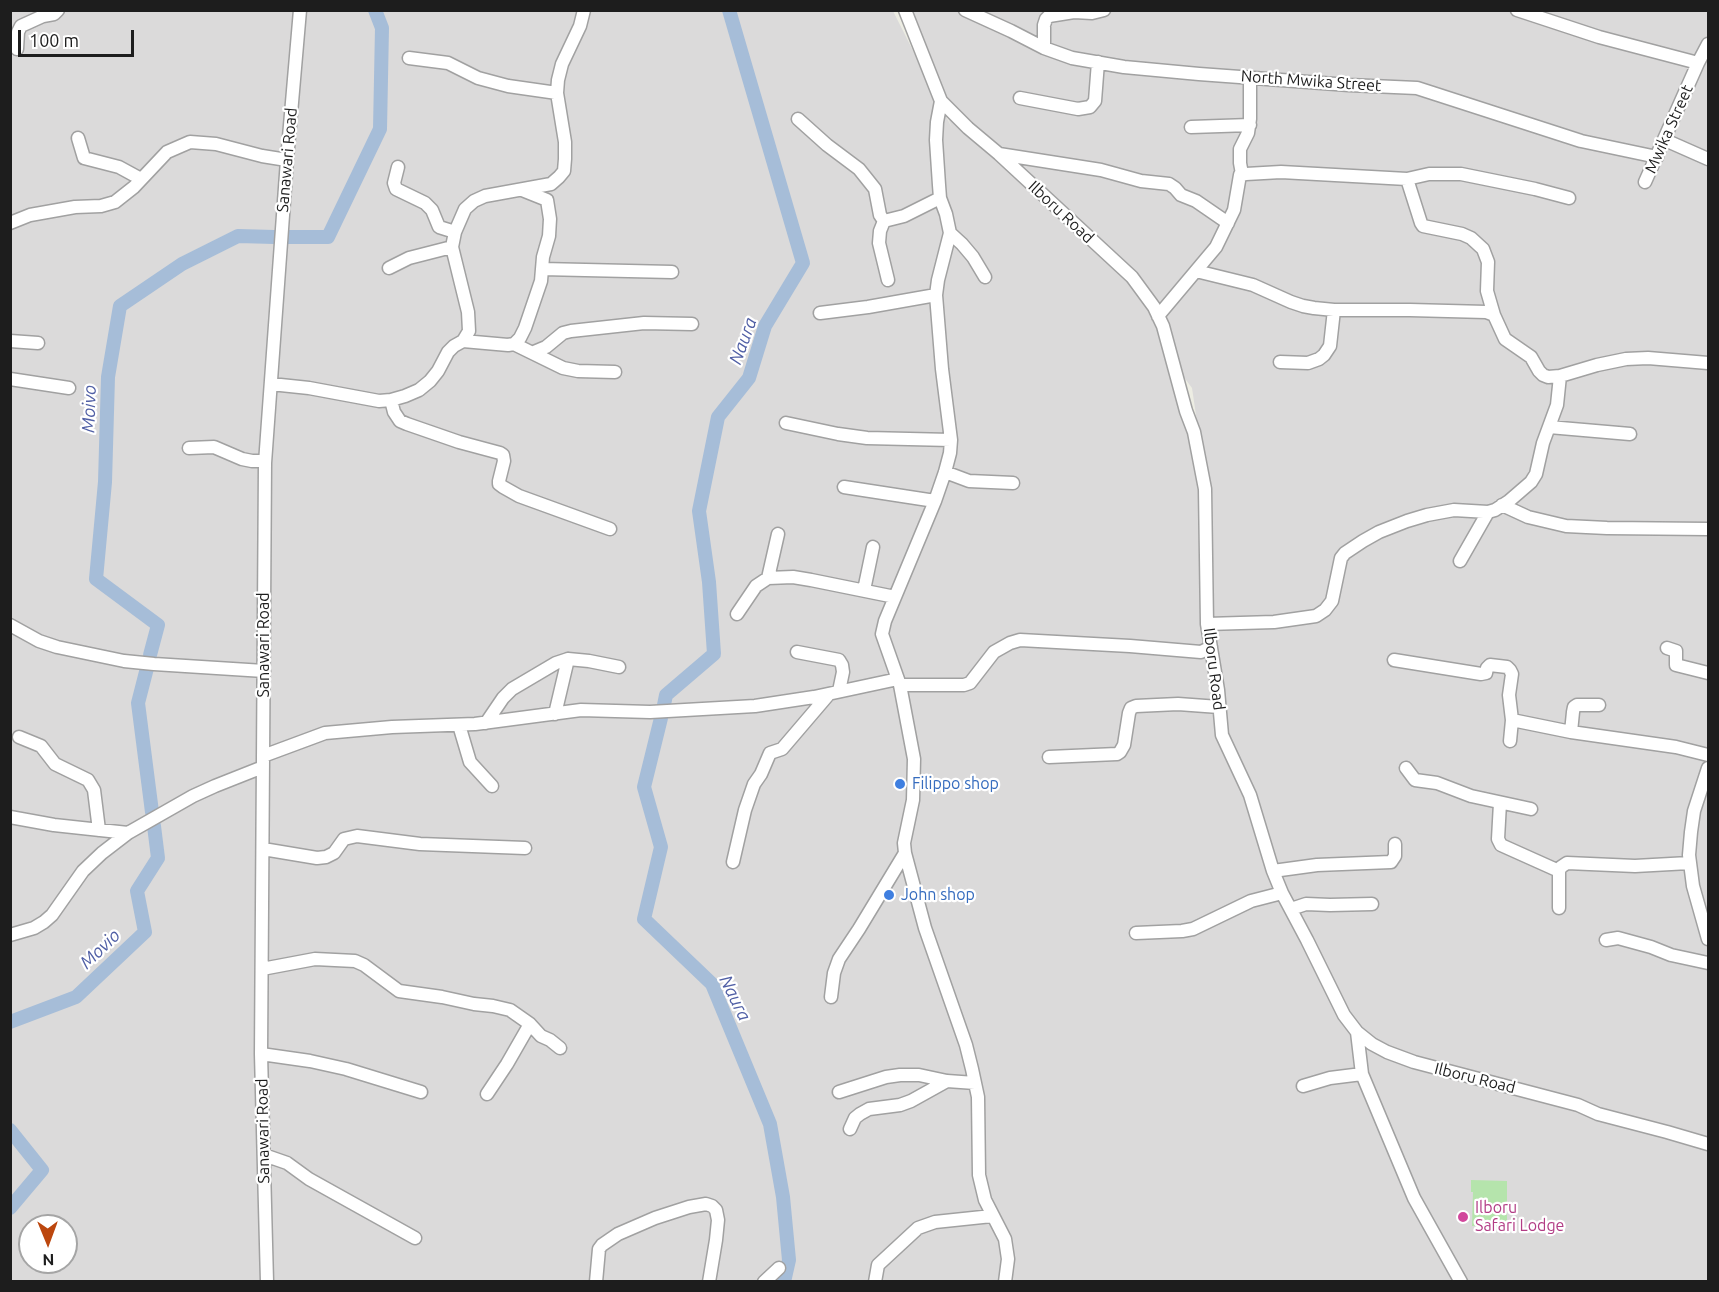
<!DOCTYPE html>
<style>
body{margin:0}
#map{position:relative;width:1719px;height:1292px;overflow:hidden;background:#edede3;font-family:Ubuntu,sans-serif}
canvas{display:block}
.frame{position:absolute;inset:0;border:12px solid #1d1d1d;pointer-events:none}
.north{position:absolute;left:18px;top:1214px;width:60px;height:60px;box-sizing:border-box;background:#fff;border:2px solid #a5a5a5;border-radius:50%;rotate:179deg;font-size:16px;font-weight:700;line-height:24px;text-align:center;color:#1d1d1d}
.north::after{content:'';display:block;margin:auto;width:21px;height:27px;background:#bc470e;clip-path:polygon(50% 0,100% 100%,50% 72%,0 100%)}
.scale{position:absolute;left:18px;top:30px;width:116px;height:27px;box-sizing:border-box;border:3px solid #1d1d1d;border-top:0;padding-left:8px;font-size:18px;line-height:21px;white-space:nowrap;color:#1d1d1d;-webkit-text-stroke:4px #fff;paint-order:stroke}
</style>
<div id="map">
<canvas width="1719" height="1292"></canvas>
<div class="frame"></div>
<div class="north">N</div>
<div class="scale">100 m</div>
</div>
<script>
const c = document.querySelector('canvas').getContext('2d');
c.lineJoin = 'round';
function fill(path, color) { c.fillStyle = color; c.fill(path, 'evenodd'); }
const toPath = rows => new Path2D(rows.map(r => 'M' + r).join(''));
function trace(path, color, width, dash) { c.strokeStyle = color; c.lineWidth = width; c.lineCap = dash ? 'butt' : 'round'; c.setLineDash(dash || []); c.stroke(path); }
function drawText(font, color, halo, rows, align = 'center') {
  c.font = font + ' Ubuntu,sans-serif'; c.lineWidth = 4.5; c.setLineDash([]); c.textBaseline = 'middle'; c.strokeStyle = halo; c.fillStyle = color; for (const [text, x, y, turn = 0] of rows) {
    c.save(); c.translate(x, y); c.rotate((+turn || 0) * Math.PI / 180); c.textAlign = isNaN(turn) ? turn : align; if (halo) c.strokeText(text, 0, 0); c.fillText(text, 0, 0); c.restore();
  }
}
fill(toPath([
 [10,11,893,11,952,128,904,11,1708,11,1708,1281,11,1281],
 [1163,349,1192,388,1200,442,1186,399],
 [30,1226,66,1226,66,1262,30,1262]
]), '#dbdada');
fill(toPath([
 [1471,1180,1507,1181,1507,1226,1472,1226,1473,1192,1471,1192]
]), '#b5e4ac');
trace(toPath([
 [288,237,328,237,380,129,382,28,375,10],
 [150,655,158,625,96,579,105,482,108,377,120,306,182,264,238,236,274,237],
 [147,668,138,703,152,812],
 [664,705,666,695,714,654,709,582,699,511,718,417,749,378,765,326,803,263,729,10],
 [661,718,644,787,661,847,644,919,712,984,770,1124,783,1197,789,1260,784,1282],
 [10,1022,76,997,145,932,137,891,158,858,154,826],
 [10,1130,42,1170,10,1208]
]), '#a6bdd8', 14);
const minor = toPath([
 [905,10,941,101,968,128,999,154,1132,277,1154,307,1163,326,1186,411,1194,432,1205,489,1207,624,1218,690,1222,735,1250,795,1273,871,1282,893,1307,940,1344,1015,1357,1032,1372,1044,1387,1052,1414,1062,1578,1105,1598,1114,1667,1132,1708,1144],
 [965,10,1011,31,1044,48,1072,58,1124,67,1199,74,1349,85,1417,88,1581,141,1657,157],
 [1517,10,1599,37,1698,63],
 [1044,48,1044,25,1046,19,1049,16,1074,12,1092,13,1104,10],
 [17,49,18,32,21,26,43,16,54,14,58,10],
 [409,58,448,63,478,78,508,86,557,93],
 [1020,98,1078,109,1090,107,1095,101,1098,62],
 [941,101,937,122,936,140,939,185,940,198,946,214,950,233,938,280,936,295,942,369,951,440,950,453,945,472,935,501,885,621,882,634,900,685,914,759,913,800,904,843,905,853,925,928,966,1045,972,1069,978,1097,979,1175,985,1200,1005,1239,1008,1259,1005,1282],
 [798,119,827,145,859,169,875,189,880,215,884,221,904,216,940,198],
 [1191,127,1250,125],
 [78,138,84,158,119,167,141,179],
 [1665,140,1708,159],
 [999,154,1101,170,1141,181,1169,184,1175,188,1181,195,1196,201,1228,223],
 [398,167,394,183,396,189,425,203,432,210,439,227,455,232],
 [1242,174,1240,163,1240,149,1248,133,1250,119,1250,77],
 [1407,179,1429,174,1461,174,1535,189,1569,198],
 [1645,182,1698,63,1708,44],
 [884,221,880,231,879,243,888,280],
 [10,223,30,215,75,207,101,206,115,202,134,187,167,152,190,142,216,144,262,156,287,160],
 [950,233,962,244,973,257,985,277],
 [389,268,409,258,452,247],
 [542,269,672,272],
 [1196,271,1253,285,1291,302,1303,306,1314,308,1334,310,1410,310,1486,312,1494,315,1505,339,1531,357,1539,371,1543,375,1548,377,1560,376,1597,365,1626,359,1648,358,1708,363],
 [820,313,868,307,936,295],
 [1158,316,1216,247,1234,210,1240,175,1246,174,1281,172,1407,179,1421,223,1423,226,1462,234,1471,238,1483,249,1488,262,1487,291,1494,315],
 [10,341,38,343],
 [463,341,508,345,514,344,520,338,525,328,541,281,543,257,549,236,550,219,547,200,522,190],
 [514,344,563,368,578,371,615,372],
 [534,352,546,347,563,333,571,331,644,323,692,324],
 [1280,362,1308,363,1319,359,1324,355,1330,346,1334,310],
 [10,379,69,388],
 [271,384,309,388,379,401,391,400,405,396,419,390,430,381,438,371,448,352,454,346,463,341,469,331,468,312,452,247,455,232,465,209,474,201,485,196,551,184,559,177,564,171,565,159,565,142,557,93,558,80,562,64,580,26,584,10],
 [391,400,394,412,400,421,407,424,459,442,500,453,503,455,504,461,499,481,499,484,503,487,519,496,610,529],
 [786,423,838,434,867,438,951,440],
 [1549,427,1630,434],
 [189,448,214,447,242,459,252,461,265,461],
 [945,472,969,481,1013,483],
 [844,487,935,501],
 [1502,505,1528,517,1566,526,1607,528,1708,529],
 [1460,561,1488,512],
 [768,578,778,534],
 [864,590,873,547],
 [737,614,756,586,768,578,793,577,811,580,895,597],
 [1207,624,1274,622,1316,616,1325,610,1332,601,1341,558,1345,553,1363,541,1379,532,1407,521,1427,515,1454,510,1488,512,1495,510,1509,501,1531,482,1536,474,1543,443,1557,405,1560,376],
 [10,625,39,641,57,647,124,661,154,664,264,671],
 [1667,648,1676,651,1676,665,1708,673],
 [797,652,839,660,842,665,843,672,839,691],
 [1394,660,1481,674,1486,673,1487,668,1490,665,1507,667,1510,670,1512,674,1509,695,1512,720,1510,741],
 [900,685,964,685,970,683,994,652,1010,643,1020,640,1130,646,1201,652,1211,647],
 [555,714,568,659],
 [1512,720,1571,732,1676,747,1708,755],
 [486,723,503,698,512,689,556,663,568,659,589,661,619,667],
 [459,725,470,762,492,786],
 [1571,732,1573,712,1574,707,1577,705,1599,705],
 [19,737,41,746,55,764,88,780,94,790,99,830],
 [263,756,325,733,392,727,475,724,581,710,650,712,755,706,814,697,898,679],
 [1049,757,1117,754,1120,752,1124,745,1129,713,1131,708,1136,706,1178,704,1219,707],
 [1406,768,1415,780,1437,783,1471,796,1531,809],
 [1708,768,1694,811,1691,832,1689,855,1693,886,1708,939],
 [1500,803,1498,839,1501,845,1559,871],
 [10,817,54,825,128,833],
 [263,849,317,858,326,857,334,853,344,839,357,836,420,844,525,848],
 [733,862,745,810,754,784,761,774,770,753,782,749,829,694],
 [1273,871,1317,865,1391,862,1395,856,1395,844],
 [1559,908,1559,871,1561,867,1567,863,1635,866,1689,863],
 [1291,909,1306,904,1330,905,1372,904],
 [1136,933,1182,931,1193,929,1251,901,1282,893],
 [10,935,34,928,44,922,52,915,83,871,102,853,128,833,193,796,215,786,263,767],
 [1606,940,1618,938,1651,947,1671,955,1708,963],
 [262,969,315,959,355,961,364,965,399,991,442,997,474,1004,493,1006,510,1010,530,1024,541,1036,550,1040,560,1048],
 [831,997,834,973,839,959,859,929,905,853],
 [1357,1032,1362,1074,1414,1198,1461,1282],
 [261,1054,310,1061,346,1069,421,1092],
 [1303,1086,1330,1078,1362,1074],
 [839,1092,886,1077,900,1075,919,1075,947,1081,975,1083],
 [487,1094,507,1064,530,1024],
 [850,1129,855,1118,860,1114,869,1109,900,1105,911,1101,947,1081],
 [264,1155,287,1163,309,1179,415,1238],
 [267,1282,261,1054,265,463,287,160,300,10],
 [596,1282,599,1249,602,1245,618,1234,655,1218,689,1207,706,1204,712,1206,716,1210,718,1220,716,1240,709,1282],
 [764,1282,779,1268],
 [875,1282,878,1265,918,1228,935,1222,992,1216]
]);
trace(minor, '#a1a1a1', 15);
trace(minor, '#fff', 12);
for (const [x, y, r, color] of [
 [900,784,6,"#3f7fe0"],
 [889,895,6,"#3f7fe0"],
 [1463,1217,6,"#d1479c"]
]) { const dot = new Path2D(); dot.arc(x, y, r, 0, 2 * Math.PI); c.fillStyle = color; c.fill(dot); trace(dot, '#fff', 2); }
drawText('16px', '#1d1d1d', '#fff', [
 ["North Mwika Street",1311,81,4],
 ["Mwika Street",1669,129,-66],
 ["Sanawari Road",287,160,-85],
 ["Ilboru Road",1061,212,43],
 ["Sanawari Road",264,645,-90],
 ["Ilboru Road",1214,669,83],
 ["Ilboru Road",1475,1078,14],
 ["Sanawari Road",263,1131,-91]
]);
drawText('16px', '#366cbe', '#fff', [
 ["Filippo shop",912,784],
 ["John shop",901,895]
], 'left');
drawText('16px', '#b23c85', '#fff', [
 ["Ilboru",1475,1208],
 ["Safari Lodge",1475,1226]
], 'left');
drawText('italic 18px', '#505fa5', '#fff', [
 ["Naura",743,341,-70],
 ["Moivo",89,409,-88],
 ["Movio",100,949,-44],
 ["Naura",735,998,64]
]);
</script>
